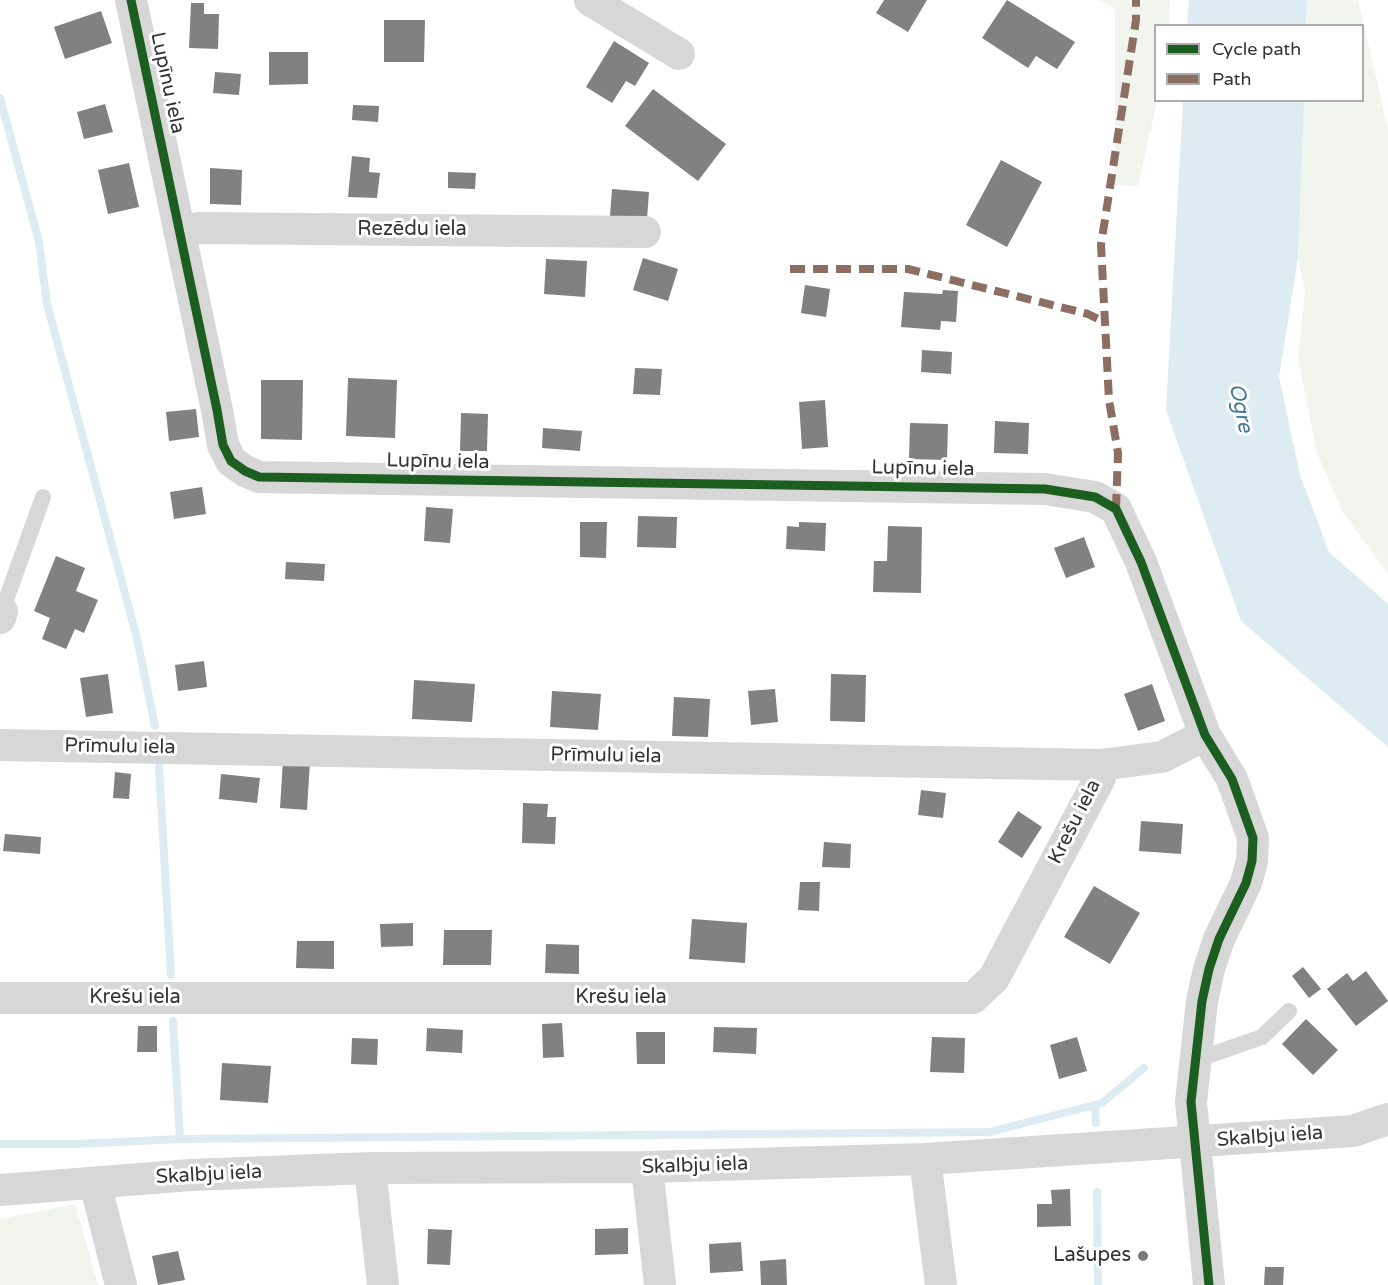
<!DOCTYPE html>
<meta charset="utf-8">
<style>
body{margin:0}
#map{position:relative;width:1388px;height:1285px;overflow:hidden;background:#fff;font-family:"Varela Round",sans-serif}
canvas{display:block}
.legend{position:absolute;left:1154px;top:24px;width:210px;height:78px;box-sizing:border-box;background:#fff;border:2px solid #adadad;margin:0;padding:8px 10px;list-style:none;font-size:18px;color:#333}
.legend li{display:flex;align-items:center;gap:12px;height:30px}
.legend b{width:30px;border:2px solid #adadad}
</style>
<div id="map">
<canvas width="1388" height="1285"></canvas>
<ul class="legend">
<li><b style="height:8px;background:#1b5e20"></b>Cycle path</li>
<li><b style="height:8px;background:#8d6e63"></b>Path</li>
</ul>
</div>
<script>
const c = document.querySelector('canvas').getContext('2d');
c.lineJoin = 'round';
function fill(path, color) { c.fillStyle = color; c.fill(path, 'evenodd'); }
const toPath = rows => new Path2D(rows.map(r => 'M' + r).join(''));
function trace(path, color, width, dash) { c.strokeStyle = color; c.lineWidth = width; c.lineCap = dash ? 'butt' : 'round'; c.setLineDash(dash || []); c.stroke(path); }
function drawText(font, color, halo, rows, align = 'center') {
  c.font = font + ' "Varela Round",sans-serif'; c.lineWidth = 6; c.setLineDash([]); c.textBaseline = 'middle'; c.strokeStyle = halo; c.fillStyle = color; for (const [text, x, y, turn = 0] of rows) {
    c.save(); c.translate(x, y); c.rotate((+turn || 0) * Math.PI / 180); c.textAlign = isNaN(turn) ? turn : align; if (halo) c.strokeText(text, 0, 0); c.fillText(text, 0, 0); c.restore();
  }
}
fill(toPath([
 [1098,0,1170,0,1169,25,1156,26,1157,101,1138,186,1115,185,1115,8],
 [1307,0,1358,0,1388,129,1388,574,1342,511,1317,453,1298,358,1305,292,1298,258,1304,101,1362,100,1362,26,1306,25],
 [75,1204,98,1285,0,1285,0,1219]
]), '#f1f5ed');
fill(toPath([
 [1189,0,1307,0,1306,25,1187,25],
 [1183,101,1304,101,1298,258,1279,377,1300,475,1329,552,1388,604,1388,747,1241,621,1166,410]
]), '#ddebf3');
trace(toPath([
 [0,98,39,242,47,304,136,634,155,726],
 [159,767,171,975],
 [173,1021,180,1139],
 [1095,1105,1096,1123],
 [0,1144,76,1144,180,1139,990,1132,1102,1103,1144,1068],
 [1097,1192,1098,1285]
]), '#ddebf3', 8);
fill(toPath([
 [884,0,927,0,908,32,876,13],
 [1007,0,1075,42,1057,69,1036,56,1028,68,982,38],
 [191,3,204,3,204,14,219,14,218,49,189,48],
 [101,11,112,43,65,59,54,27],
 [384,20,425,20,424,62,384,62],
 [614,41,649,63,635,86,626,81,612,103,586,87],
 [269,52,308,52,308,84,269,85],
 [215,72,241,74,239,95,213,93],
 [653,89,726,144,698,181,625,126],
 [105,104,113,132,84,139,77,112],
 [353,105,379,106,378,122,352,120],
 [352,156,370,158,369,172,380,173,377,198,348,197],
 [1001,160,1042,182,1007,247,966,225],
 [129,163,139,207,108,214,98,170],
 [210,168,242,170,241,205,210,204],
 [448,172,476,173,475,189,448,188],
 [612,189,649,192,647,219,610,216],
 [643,258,678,269,668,301,633,290],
 [546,259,587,261,585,297,544,294],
 [805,285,830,289,826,317,801,313],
 [943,290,958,291,956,322,941,321,940,330,901,327,904,292,942,294],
 [922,350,952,352,951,374,921,372],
 [635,368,662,369,660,395,633,394],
 [348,378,397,380,395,438,346,436],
 [261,380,303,380,302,440,261,439],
 [825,400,828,447,802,449,799,402],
 [196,409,199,437,169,441,166,412],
 [461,413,488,414,487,451,460,451],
 [995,421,1029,423,1028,454,994,453],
 [910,423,948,424,947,460,909,459],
 [543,428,582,431,580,451,542,448],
 [202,487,206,514,174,519,170,492],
 [426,507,453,509,450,543,424,541],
 [638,516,677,517,676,548,637,547],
 [580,522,607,522,606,558,580,557],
 [799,522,826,523,825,551,786,549,787,526,799,527],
 [888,526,922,527,921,593,873,592,874,561,887,561],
 [1084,537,1095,567,1066,578,1054,548],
 [56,556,85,568,76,591,98,600,84,633,75,629,66,649,42,639,50,618,34,611],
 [286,562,325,564,324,581,285,579],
 [204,661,207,687,178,691,175,665],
 [108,674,113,713,86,717,80,678],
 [831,674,866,675,865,722,830,721],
 [414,680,475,684,472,722,412,719],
 [1152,684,1165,721,1138,731,1124,694],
 [775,689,778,722,751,725,748,691],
 [552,691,601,694,598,730,550,727],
 [674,697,710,699,708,737,672,736],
 [283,760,310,761,307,810,280,808],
 [115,772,131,774,129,799,113,798],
 [221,774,260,778,257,803,219,799],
 [921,790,946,793,943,818,918,815],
 [523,803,548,804,547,817,556,817,555,844,522,843],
 [1018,811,1042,827,1022,858,998,842],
 [1141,821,1183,824,1181,854,1139,851],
 [5,834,41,837,40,854,3,851],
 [824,842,851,844,850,868,822,867],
 [800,882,820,882,819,911,798,910],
 [1094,886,1140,913,1110,964,1064,937],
 [692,919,747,923,745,963,689,959],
 [413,923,413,946,381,947,380,924],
 [444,930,492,930,491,965,443,965],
 [297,941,334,941,334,969,296,968],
 [546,944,579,945,579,974,545,973],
 [1303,967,1321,989,1309,998,1292,976],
 [1366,971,1388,1001,1356,1026,1327,989,1347,973,1353,981],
 [1306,1019,1338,1050,1313,1075,1282,1044],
 [562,1023,564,1057,543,1058,542,1024],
 [138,1026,157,1026,157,1052,137,1052],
 [714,1027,757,1028,756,1054,713,1052],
 [427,1028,463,1030,462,1053,426,1051],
 [636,1032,665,1032,665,1064,637,1064],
 [932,1037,965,1038,964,1073,930,1072],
 [1077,1037,1087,1071,1059,1079,1050,1045],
 [352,1038,378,1039,377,1065,351,1064],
 [222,1063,271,1066,268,1103,220,1100],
 [1070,1189,1071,1226,1037,1227,1037,1204,1052,1204,1051,1190],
 [628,1228,628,1254,595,1255,595,1229],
 [428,1229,452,1230,450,1265,427,1264],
 [741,1242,743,1271,710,1273,709,1244],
 [178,1251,185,1280,158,1285,152,1256],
 [786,1259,787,1285,761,1285,760,1261],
 [1265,1267,1284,1267,1283,1285,1264,1285]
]), '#818181');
trace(toPath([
 [2,611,43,497],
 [1196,1060,1262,1037,1289,1011]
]), '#d7d7d7', 16);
trace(toPath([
 [131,0,217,410,223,445,231,461,245,471,259,477,1045,489,1095,497,1116,509,1141,562,1205,735,1232,779,1253,838,1252,861,1246,883,1219,939,1209,969,1202,1001,1191,1102,1209,1285],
 [590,0,679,54],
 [179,231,199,228,645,232],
 [0,618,2,611],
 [0,745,1100,765,1162,757,1205,735],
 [0,998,973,998,994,978,1100,778,1100,765],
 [925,1159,941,1285],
 [647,1167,660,1285],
 [370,1168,383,1285],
 [95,1183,121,1285],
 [0,1190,191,1175,370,1168,647,1167,925,1159,1353,1131,1388,1119]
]), '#d7d7d7', 32);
trace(toPath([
 [790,269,908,269,1088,314,1106,323],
 [1116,509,1118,453,1109,400,1101,245,1136,20,1136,0]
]), '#8d6e63', 8, [15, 8]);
trace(toPath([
 [131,0,217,410,223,445,231,461,245,471,259,477,1045,489,1095,497,1116,509,1141,562,1205,735,1232,779,1253,838,1252,861,1246,883,1219,939,1209,969,1202,1001,1191,1102,1209,1285]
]), '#1b5e20', 9);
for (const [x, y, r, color] of [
 [1143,1256,6,"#7a7a7a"]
]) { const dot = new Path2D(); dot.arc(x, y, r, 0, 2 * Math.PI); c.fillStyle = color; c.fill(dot); trace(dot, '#fff', 2); }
drawText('20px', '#333', '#fff', [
 ["Lupīnu iela",167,83,78],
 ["Rezēdu iela",412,230],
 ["Lupīnu iela",438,462,1],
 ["Lupīnu iela",923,469,1],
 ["Prīmulu iela",120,747,1],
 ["Prīmulu iela",606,756,1],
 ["Krešu iela",1075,822,-63],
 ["Krešu iela",135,998],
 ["Krešu iela",621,998],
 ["Skalbju iela",1270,1137,-4],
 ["Skalbju iela",695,1166,-2],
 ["Skalbju iela",209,1175,-3]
]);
drawText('20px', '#333', '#fff', [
 ["Lašupes",1131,1256]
], 'right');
drawText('italic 21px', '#3f7597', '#fff', [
 ["Ogre",1240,408,78]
]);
</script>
